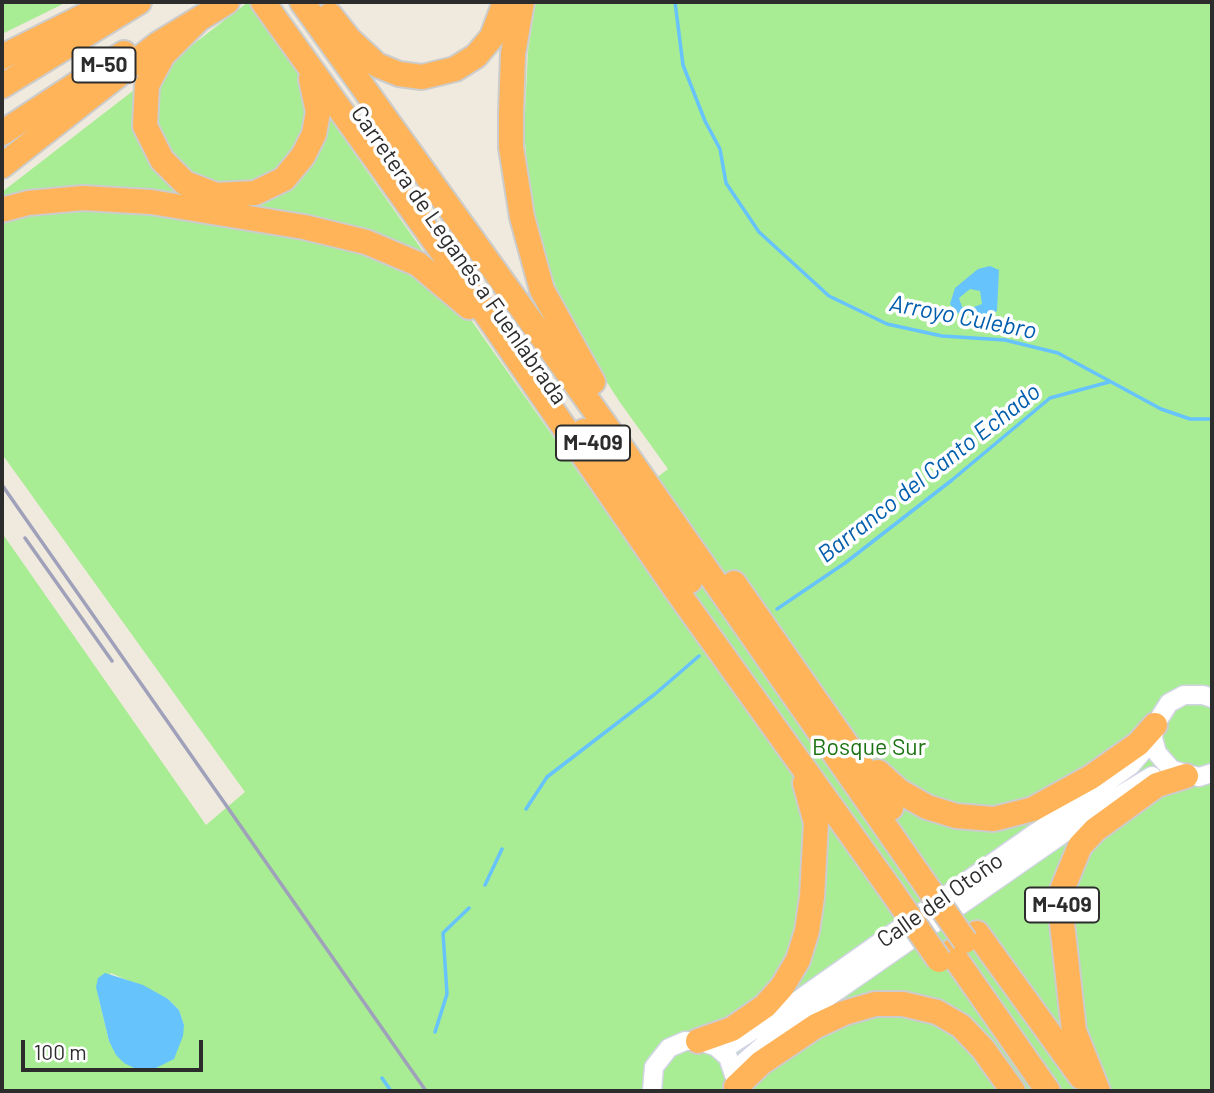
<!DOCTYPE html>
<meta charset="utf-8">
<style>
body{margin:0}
#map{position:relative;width:1214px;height:1093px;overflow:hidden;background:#efeadd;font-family:Barlow,sans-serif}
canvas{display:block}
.frame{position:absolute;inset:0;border:4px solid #2c2c2c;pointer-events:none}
.scale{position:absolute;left:21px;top:1040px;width:182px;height:32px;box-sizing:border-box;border:4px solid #2c2c2c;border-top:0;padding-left:9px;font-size:21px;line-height:24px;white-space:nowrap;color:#2c2c2c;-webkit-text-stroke:5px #fff;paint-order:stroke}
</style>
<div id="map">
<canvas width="1214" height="1093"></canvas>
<div class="frame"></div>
<div class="scale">100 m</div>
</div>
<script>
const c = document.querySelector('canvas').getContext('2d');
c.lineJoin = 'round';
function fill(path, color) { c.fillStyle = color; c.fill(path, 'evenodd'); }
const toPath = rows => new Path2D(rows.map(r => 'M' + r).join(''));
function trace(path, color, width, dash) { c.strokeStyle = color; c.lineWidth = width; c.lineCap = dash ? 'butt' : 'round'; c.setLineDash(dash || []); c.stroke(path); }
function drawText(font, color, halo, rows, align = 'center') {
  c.font = font + ' Barlow,sans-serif'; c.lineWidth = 7; c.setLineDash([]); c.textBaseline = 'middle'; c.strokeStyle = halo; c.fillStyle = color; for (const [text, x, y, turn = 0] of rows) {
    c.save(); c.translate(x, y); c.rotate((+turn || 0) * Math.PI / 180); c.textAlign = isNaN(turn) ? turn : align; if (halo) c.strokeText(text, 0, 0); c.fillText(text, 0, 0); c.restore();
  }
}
fill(toPath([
 [2,2,67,2,2,34],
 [248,2,608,515,668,469,619,401,568,321,545,256,531,199,524,133,528,51,536,2,1212,2,1212,1091,2,1091,2,533,206,825,245,792,2,454,2,192],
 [111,973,168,999,179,1010,184,1025,124,1063,109,1041,98,995]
]), '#a8ec94');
fill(toPath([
 [990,266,999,270,997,311,988,316,956,313,950,304,955,288,978,269],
 [970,289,980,291,982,304,971,308,962,307,959,298],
 [105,973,143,985,168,999,179,1010,184,1025,183,1036,174,1059,156,1068,138,1070,124,1063,116,1055,109,1041,96,987,98,978]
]), '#66c3fc');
trace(toPath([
 [675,2,683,65,705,121,720,149,726,183,759,232,829,296,887,324,942,336,1005,340,1058,353,1161,409,1190,419,1212,419],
 [777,609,845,563,952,480,1050,398,1109,382],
 [526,809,547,777,655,694,699,656],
 [485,885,502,849],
 [435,1032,447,994,443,933,469,908],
 [382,1078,391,1091]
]), '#66c3fc', 3.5);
const minor = toPath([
 [1212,698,1203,695,1184,695,1169,703,1155,725,1153,738,1157,753,1172,770,1199,777,1212,773],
 [715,1046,732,1044,774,1017,1099,788,1130,766,1149,744],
 [735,1070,782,1029,1107,803,1152,776],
 [652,1091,654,1067,669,1048,685,1041,698,1041,715,1046,728,1057,736,1081]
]);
const highway = toPath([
 [263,2,471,292,676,590,893,893],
 [302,2,621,447,919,875],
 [522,2,513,54,511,114,511,147,522,217,542,290,593,382],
 [330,15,349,39,377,65,399,74,422,77,455,69,476,56,492,37,505,2],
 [197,21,163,55,147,85,145,126,162,160,185,183,216,195,255,193,284,179,303,156,314,134,318,112,311,79],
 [2,57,102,7],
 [2,86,139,2],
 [2,133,124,53],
 [2,166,158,44,227,2],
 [2,210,28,203,83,198,151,202,304,227,366,242,418,264,469,307],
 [584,431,690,581],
 [734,583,891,808],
 [878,772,899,791,927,807,956,816,994,819,1033,809,1091,777,1138,744,1155,725],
 [977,933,1081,1077],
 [951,952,1048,1091],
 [698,1041,732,1029,765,1006,782,987,798,960,807,931,812,897,816,823,805,783],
 [736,1087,761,1063,816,1026,844,1013,875,1004,903,1004,937,1012,961,1026,983,1049,1013,1091],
 [1098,1091,1074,1031,1061,914,1062,890,1080,846,1095,830,1157,785,1186,776]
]);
trace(minor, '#d2d4e6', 21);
trace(highway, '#ccc', 28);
trace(minor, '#fff', 18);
trace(highway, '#ffb459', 24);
trace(toPath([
 [2,485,426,1091],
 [25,538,112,661]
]), '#9fa0b9', 3.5);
const highwayBridge = toPath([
 [919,875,965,941],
 [893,893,939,960]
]);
trace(highwayBridge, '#ccc', 28, []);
trace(highwayBridge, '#ffb459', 24);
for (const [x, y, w] of [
 [104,65,63],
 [593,443,74],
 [1062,905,74]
]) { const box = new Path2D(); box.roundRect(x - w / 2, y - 17.5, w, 35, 5); c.fillStyle = '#fff'; c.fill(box); trace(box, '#2c2c2c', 2); }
drawText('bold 21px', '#2c2c2c', null, [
 ["M-50",104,65],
 ["M-409",593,443],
 ["M-409",1062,905]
]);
drawText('23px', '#2c2c2c', '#fff', [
 ["Carretera de Leganés a Fuenlabrada",459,255,55],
 ["Calle del Otoño",940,900,-35]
]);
drawText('23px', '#1c7312', '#fff', [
 ["Bosque Sur",869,747]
]);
drawText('italic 24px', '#005ead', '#fff', [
 ["Arroyo Culebro",963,317,11],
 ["Barranco del Canto Echado",929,473,-38]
]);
</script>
